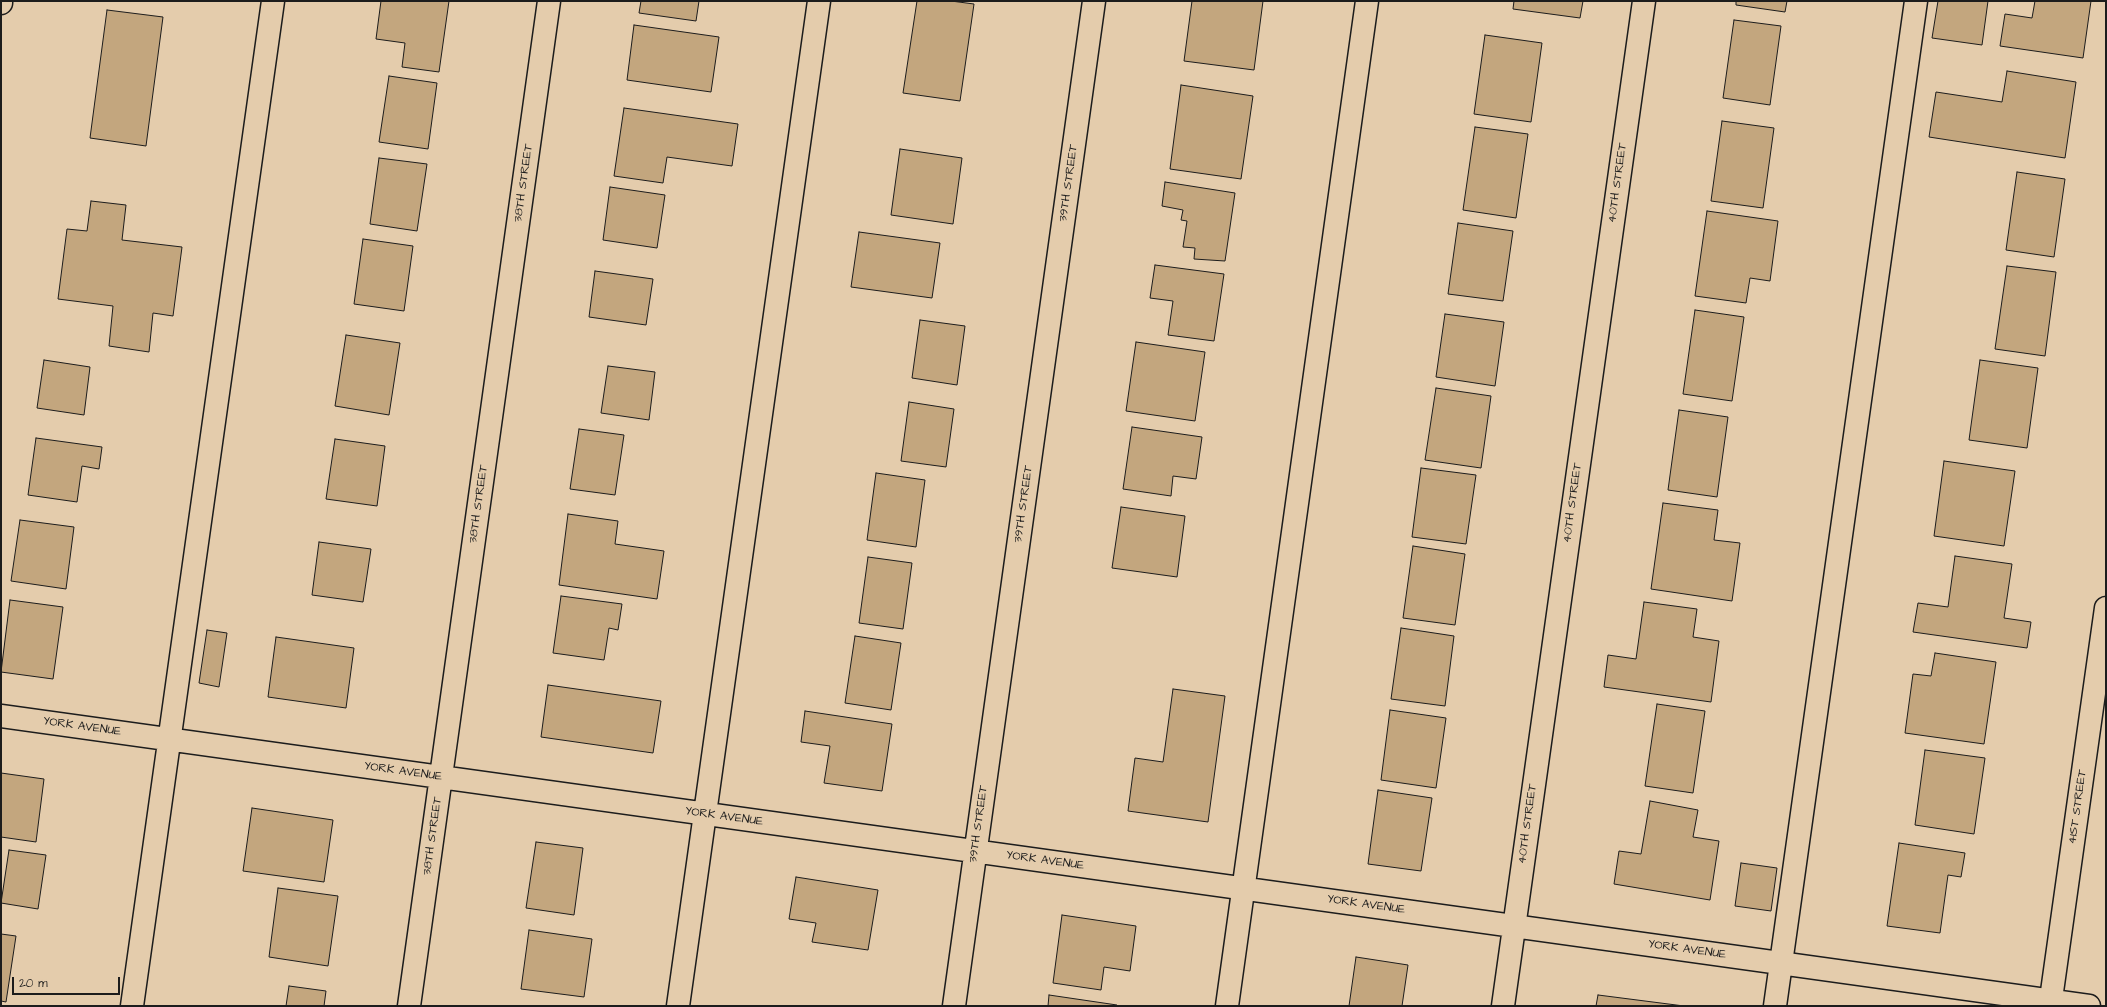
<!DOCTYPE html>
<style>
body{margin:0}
#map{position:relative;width:2107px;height:1007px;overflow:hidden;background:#e4ccac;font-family:"Architects Daughter",sans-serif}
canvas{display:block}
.frame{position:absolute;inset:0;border:2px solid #1c1c1c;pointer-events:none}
.scale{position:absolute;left:12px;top:977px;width:108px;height:18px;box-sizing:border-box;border:2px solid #1c1c1c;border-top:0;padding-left:5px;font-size:12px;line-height:14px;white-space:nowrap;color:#1c1c1c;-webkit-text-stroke:3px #e4ccac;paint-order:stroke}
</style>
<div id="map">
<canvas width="2107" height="1007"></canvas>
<div class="frame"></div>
<div class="scale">20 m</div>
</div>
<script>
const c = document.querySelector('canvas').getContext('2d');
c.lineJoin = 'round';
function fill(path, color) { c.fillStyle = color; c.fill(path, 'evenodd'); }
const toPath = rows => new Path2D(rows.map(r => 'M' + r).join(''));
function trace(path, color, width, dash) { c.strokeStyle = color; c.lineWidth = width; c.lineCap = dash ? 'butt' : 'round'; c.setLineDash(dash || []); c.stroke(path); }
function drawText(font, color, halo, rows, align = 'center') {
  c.font = font + ' "Architects Daughter",sans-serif'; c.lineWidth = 4; c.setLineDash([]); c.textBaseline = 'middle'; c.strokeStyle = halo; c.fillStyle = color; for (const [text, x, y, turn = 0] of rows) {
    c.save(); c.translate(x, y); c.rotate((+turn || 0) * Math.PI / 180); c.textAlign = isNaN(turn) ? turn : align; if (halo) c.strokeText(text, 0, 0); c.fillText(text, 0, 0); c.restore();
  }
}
const building = toPath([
 [381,1,449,1,439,72,402,67,405,43,376,39,381,1],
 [641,1,699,1,696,21,639,13,641,1],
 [917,1,951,1,974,4,960,101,903,93,917,1],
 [1192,1,1263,1,1254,70,1184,61,1192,1],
 [1514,1,1583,1,1580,18,1513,9,1514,1],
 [1736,1,1787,1,1785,12,1736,5,1736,1],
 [1938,1,1988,1,1982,45,1932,38,1938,1],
 [2035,1,2091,1,2083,58,2000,46,2005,14,2032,18,2035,1],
 [107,10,163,17,146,146,90,138,107,10],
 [1734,20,1781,26,1770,105,1723,98,1734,20],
 [634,25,719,37,711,92,627,80,634,25],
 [1485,35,1542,43,1531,122,1474,114,1485,35],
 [2007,71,2076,82,2065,158,1929,137,1936,92,2002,102,2007,71],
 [389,76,437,83,428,149,379,142,389,76],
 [1181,85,1253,96,1241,179,1170,169,1181,85],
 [624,108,738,124,732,166,667,157,663,183,614,176,624,108],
 [1722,121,1774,128,1763,208,1711,201,1722,121],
 [1475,127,1528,134,1516,218,1463,210,1475,127],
 [900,149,962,158,953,224,891,215,900,149],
 [379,158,427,164,417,231,370,224,379,158],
 [2017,172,2065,179,2054,257,2006,250,2017,172],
 [1165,182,1235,193,1225,261,1194,259,1195,248,1183,247,1187,221,1181,220,1183,210,1162,206,1165,182],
 [610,187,665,195,657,248,603,240,610,187],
 [91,201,126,205,122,240,182,247,173,316,153,313,149,352,109,346,113,306,58,299,67,229,87,231,91,201],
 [1707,211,1778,221,1770,281,1750,278,1746,303,1695,296,1707,211],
 [1458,223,1513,231,1503,301,1448,294,1458,223],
 [859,232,940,243,932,298,851,287,859,232],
 [363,239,413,246,404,311,354,304,363,239],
 [1155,265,1224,274,1214,341,1168,335,1173,301,1150,298,1155,265],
 [2007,266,2056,272,2045,356,1995,349,2007,266],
 [595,271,653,279,646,325,589,317,595,271],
 [1695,310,1744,317,1732,401,1683,394,1695,310],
 [1445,314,1504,322,1495,386,1436,377,1445,314],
 [920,320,965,326,957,385,912,378,920,320],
 [346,335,400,343,389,415,335,406,346,335],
 [1136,342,1205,352,1195,421,1126,411,1136,342],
 [44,360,90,367,84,415,37,408,44,360],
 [1980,360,2038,368,2027,448,1969,440,1980,360],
 [608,366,655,372,649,420,601,413,608,366],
 [1436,388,1491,396,1481,468,1425,460,1436,388],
 [909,402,954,409,946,467,901,461,909,402],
 [1679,410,1728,417,1717,497,1668,490,1679,410],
 [1132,427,1202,437,1196,479,1173,476,1171,496,1123,489,1132,427],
 [579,429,624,435,615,495,570,489,579,429],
 [36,438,102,447,99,469,82,466,77,502,28,495,36,438],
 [335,439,385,446,377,506,326,499,335,439],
 [1944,461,2015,471,2004,546,1934,536,1944,461],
 [1421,468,1476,475,1466,544,1412,537,1421,468],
 [876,473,925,480,916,547,867,540,876,473],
 [1663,503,1718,510,1714,540,1740,543,1732,601,1651,589,1663,503],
 [1121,507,1185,516,1177,577,1112,568,1121,507],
 [568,514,618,521,615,544,664,551,657,599,559,585,568,514],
 [20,520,74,527,66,589,11,581,20,520],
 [319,542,371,549,363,602,312,595,319,542],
 [1413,546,1465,554,1455,625,1403,618,1413,546],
 [1955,556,2012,564,2004,618,2031,622,2027,648,1913,632,1918,603,1948,607,1955,556],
 [868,557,912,563,903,629,859,623,868,557],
 [561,596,622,604,618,630,609,628,604,660,553,653,561,596],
 [10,600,63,607,53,679,1,672,10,600],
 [1644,602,1697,609,1693,637,1719,641,1711,702,1604,687,1608,655,1636,659,1644,602],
 [1401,628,1454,636,1445,706,1391,699,1401,628],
 [207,630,227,633,219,687,199,683,207,630],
 [855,636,901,643,891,710,845,703,855,636],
 [276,637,354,648,346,708,268,697,276,637],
 [1935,653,1996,662,1984,744,1905,733,1913,674,1931,676,1935,653],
 [548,685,661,701,653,753,541,737,548,685],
 [1173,689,1225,696,1208,822,1128,811,1135,758,1163,762,1173,689],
 [1657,704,1705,711,1693,793,1645,786,1657,704],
 [1390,710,1446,718,1436,788,1381,780,1390,710],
 [805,711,892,724,882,791,824,783,830,746,801,742,805,711],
 [1925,750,1985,758,1974,834,1915,825,1925,750],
 [1,773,44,779,36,842,1,837,1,773],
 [1378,790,1432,798,1421,871,1368,864,1378,790],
 [1650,801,1698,810,1693,837,1719,841,1710,900,1614,884,1619,851,1641,854,1650,801],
 [252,808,333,820,324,882,243,871,252,808],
 [536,842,583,848,574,915,526,908,536,842],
 [1899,843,1965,853,1961,877,1948,875,1940,933,1887,926,1899,843],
 [9,850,46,855,38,909,1,903,9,850],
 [1741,863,1777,868,1771,911,1735,906,1741,863],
 [796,877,878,890,868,950,812,942,816,923,789,919,796,877],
 [278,888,338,896,328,966,269,957,278,888],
 [1062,915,1136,926,1130,971,1104,967,1101,990,1053,983,1062,915],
 [529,930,592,939,584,997,521,989,529,930],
 [1,934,16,936,6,1002,1,1001,1,934],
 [1356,957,1408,965,1402,1006,1349,1006,1356,957],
 [289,986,326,991,324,1006,286,1006,289,986],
 [1049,995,1117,1005,1117,1006,1048,1006,1049,995],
 [1598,995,1684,1006,1596,1006,1598,995]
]);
fill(building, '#c3a67e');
trace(building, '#1c1c1c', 1);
const minor = toPath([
 [1,3,1,1],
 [1,716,2089,1006],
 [132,1006,273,1],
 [409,1006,549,1],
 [678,1006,819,1],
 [954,1006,1094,1],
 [1227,1006,1367,1],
 [1503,1006,1644,1],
 [1775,1006,1916,1],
 [2050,1006,2106,608]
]);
trace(minor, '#1c1c1c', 25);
trace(minor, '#e4ccac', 22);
drawText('12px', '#1c1c1c', '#e4ccac', [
 ["38TH STREET",524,183,-82],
 ["39TH STREET",1069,183,-82],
 ["40TH STREET",1618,183,-82],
 ["40TH STREET",1573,503,-82],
 ["38TH STREET",479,504,-82],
 ["39TH STREET",1024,504,-82],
 ["YORK AVENUE",82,727,8],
 ["YORK AVENUE",403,772,8],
 ["41ST STREET",2078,807,-82],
 ["YORK AVENUE",724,817,8],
 ["39TH STREET",979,824,-82],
 ["40TH STREET",1528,824,-82],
 ["38TH STREET",433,836,-82],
 ["YORK AVENUE",1045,861,8],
 ["YORK AVENUE",1366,905,8],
 ["YORK AVENUE",1687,950,8]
]);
</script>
